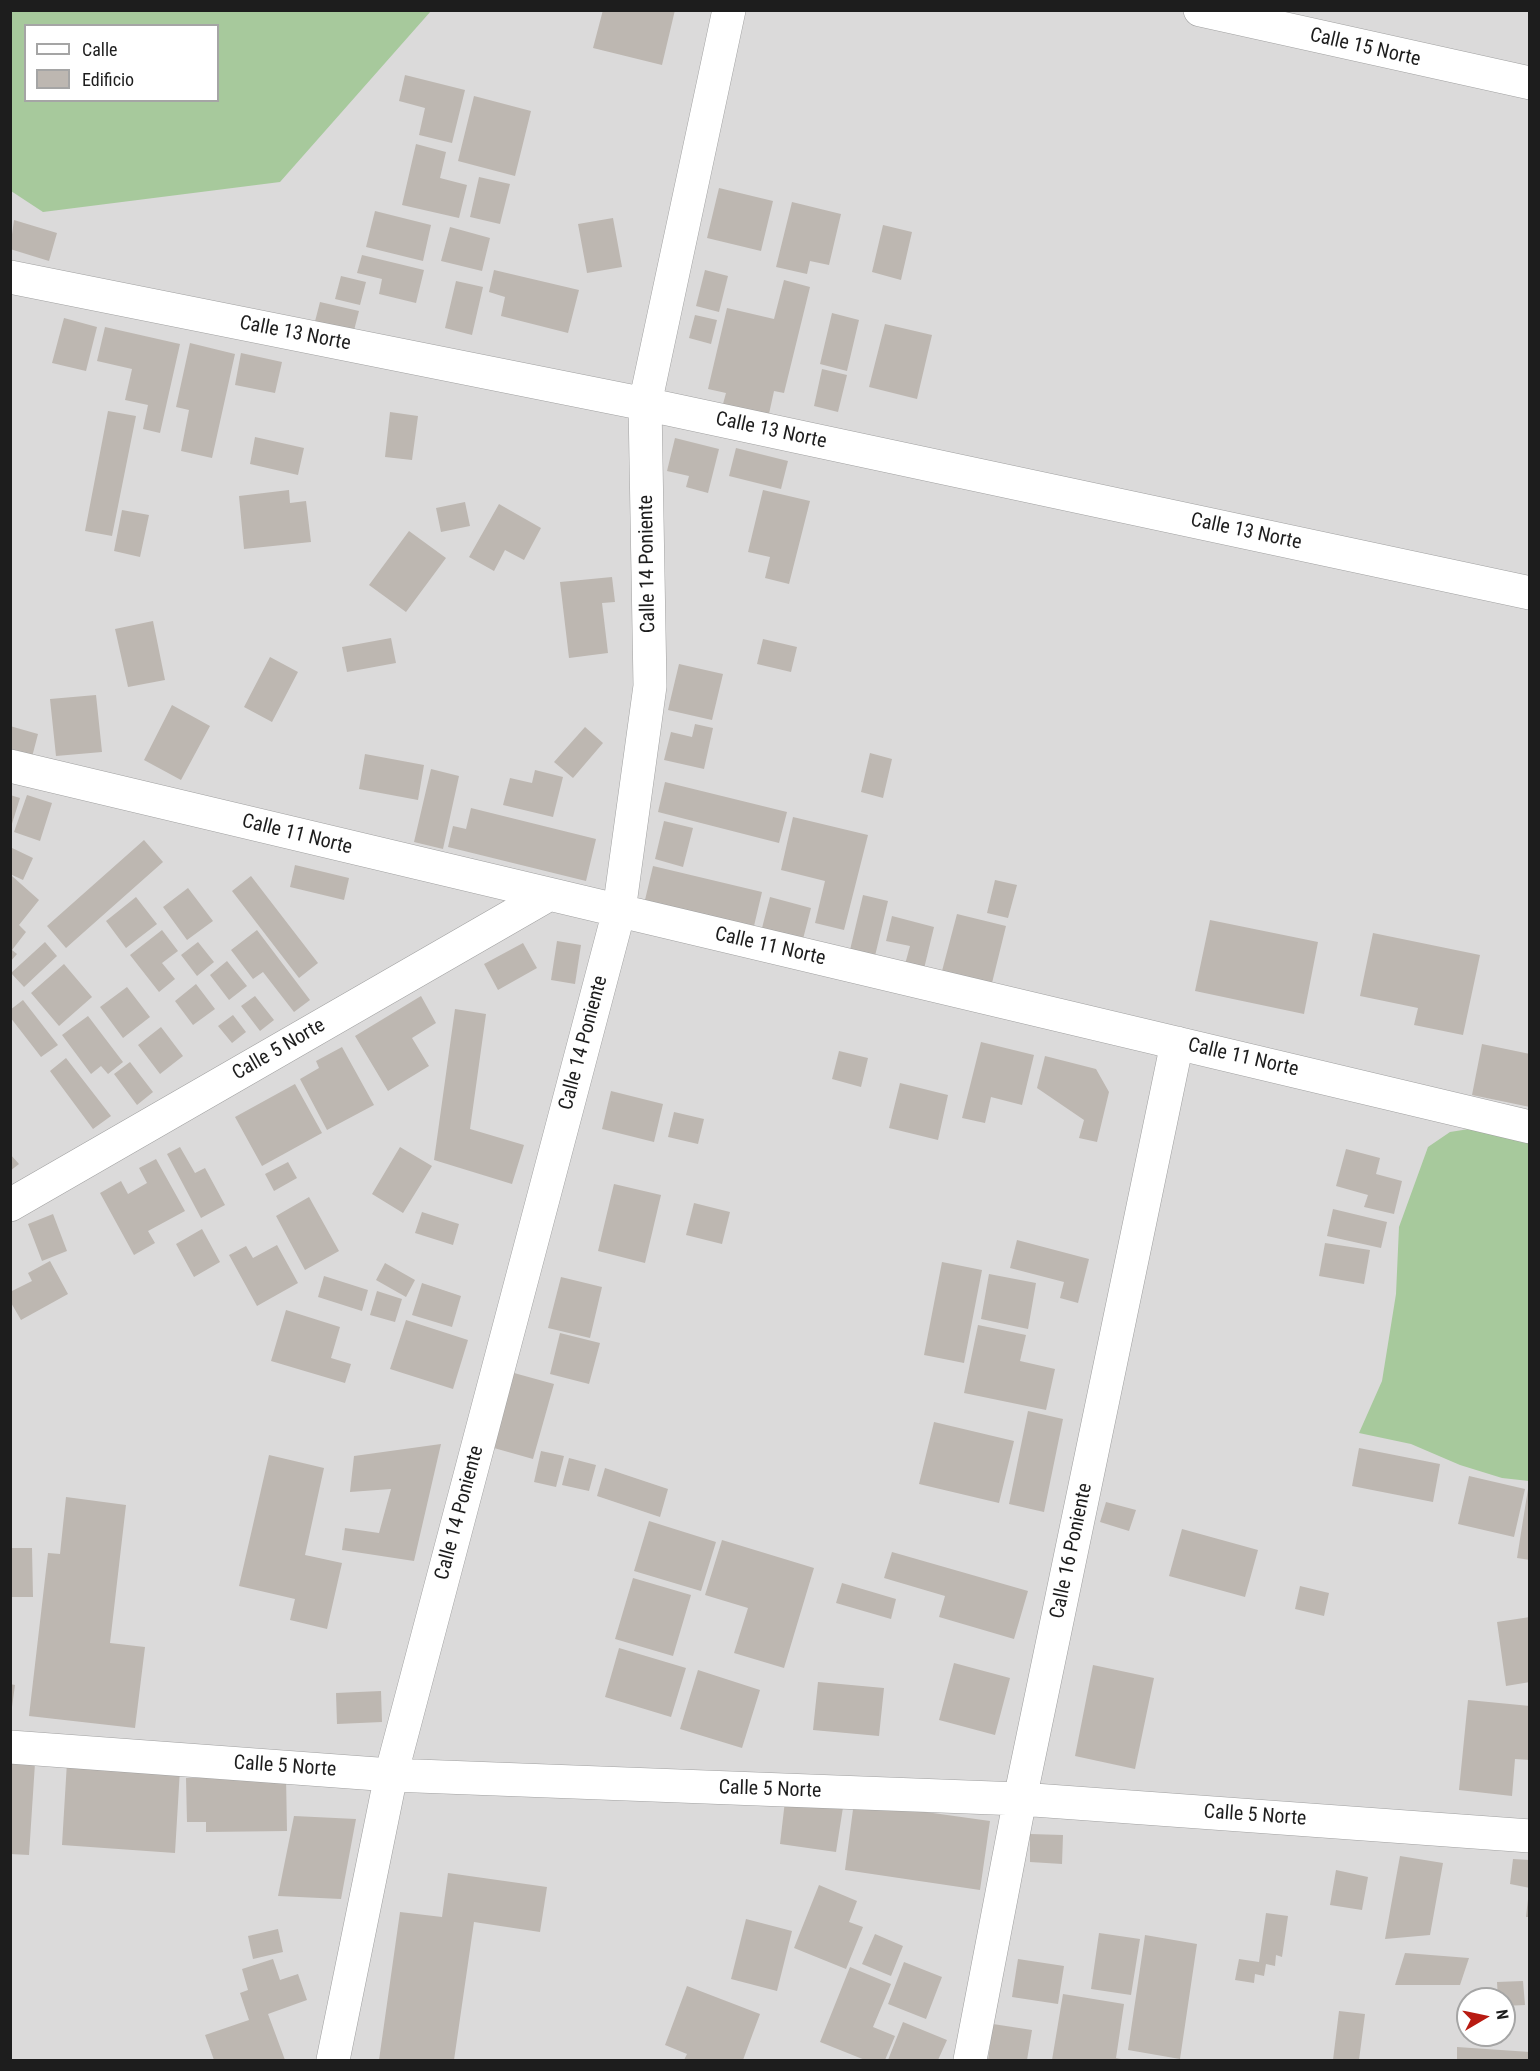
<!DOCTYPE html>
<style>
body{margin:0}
#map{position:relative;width:1540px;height:2071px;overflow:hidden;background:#edebe4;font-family:"Roboto Condensed",sans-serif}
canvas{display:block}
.frame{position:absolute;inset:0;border:12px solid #1d1d1d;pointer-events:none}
.legend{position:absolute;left:24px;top:24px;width:195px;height:78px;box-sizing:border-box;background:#fff;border:2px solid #a5a5a5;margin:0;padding:8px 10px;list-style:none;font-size:18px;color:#1d1d1d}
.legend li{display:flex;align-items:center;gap:12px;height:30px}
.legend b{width:30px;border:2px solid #a5a5a5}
.north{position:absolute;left:1456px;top:1987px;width:60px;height:60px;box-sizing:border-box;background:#fff;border:2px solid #a5a5a5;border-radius:50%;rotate:81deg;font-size:16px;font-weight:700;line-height:24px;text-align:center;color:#1d1d1d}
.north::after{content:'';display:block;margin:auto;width:21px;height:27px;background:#b81b12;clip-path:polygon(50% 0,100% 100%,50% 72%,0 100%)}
</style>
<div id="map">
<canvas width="1540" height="2071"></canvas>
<div class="frame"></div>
<ul class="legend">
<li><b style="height:8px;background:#fff"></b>Calle</li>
<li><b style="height:16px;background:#bdb7b1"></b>Edificio</li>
</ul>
<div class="north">N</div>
</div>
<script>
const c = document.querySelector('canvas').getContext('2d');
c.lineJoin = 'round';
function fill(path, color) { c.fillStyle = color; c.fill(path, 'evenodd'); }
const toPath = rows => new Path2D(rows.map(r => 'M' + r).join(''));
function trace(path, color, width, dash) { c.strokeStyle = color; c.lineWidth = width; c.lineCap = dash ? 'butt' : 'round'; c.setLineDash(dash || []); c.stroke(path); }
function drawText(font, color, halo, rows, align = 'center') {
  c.font = font + ' "Roboto Condensed",sans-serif'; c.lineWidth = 4.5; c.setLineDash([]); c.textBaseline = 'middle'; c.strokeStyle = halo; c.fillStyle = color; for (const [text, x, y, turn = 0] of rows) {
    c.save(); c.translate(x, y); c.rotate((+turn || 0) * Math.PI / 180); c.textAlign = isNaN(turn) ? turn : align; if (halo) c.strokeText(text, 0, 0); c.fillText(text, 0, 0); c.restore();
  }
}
fill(toPath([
 [11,11,1529,11,1529,2060,11,2060],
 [26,26,218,26,218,100,26,100],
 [1468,1999,1504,1999,1504,2035,1468,2035]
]), '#dbdada');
fill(toPath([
 [10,11,11,10,431,11,280,182,43,212,11,191],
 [26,26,218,26,218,100,26,100],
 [1488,1126,1529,1136,1529,1481,1502,1478,1460,1465,1411,1444,1359,1433,1382,1381,1396,1294,1399,1227,1428,1147,1450,1132]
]), '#a7c99c');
fill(toPath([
 [603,10,675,10,662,65,593,48],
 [405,75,465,90,452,143,419,135,425,108,399,101],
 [474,96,531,111,515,176,458,161],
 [416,144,446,152,440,178,467,185,459,218,402,205],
 [479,177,510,184,500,224,470,217],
 [719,188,773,201,761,251,707,238],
 [792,202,841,214,829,265,810,261,807,274,776,267],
 [375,211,431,225,423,261,366,247],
 [613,218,622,267,587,273,578,224],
 [14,220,57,233,49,261,10,249],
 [883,225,912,232,901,280,872,272],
 [450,227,490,238,482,271,441,261],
 [362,255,424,270,416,303,379,294,382,279,357,273],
 [494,270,579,290,568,333,501,316,505,297,489,292],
 [705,270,728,276,719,312,696,306],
 [341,276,366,282,360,305,335,299],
 [784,280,810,287,784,393,774,391,767,423,721,411,726,393,708,389,727,308,774,319],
 [456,281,483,287,472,335,445,328],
 [320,302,359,311,351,342,312,333],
 [832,313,859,320,847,371,820,364],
 [695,315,717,320,711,344,689,338],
 [64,318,97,327,86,371,52,363],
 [885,324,932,335,917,399,869,387],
 [105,327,180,344,160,433,143,429,148,405,125,400,132,369,97,361],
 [190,343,235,354,212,458,181,451,189,410,176,407],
 [241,353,282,362,275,393,235,385],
 [822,369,847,375,838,412,814,406],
 [108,411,136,416,112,536,85,531],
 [390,412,418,416,412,460,385,457],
 [255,437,304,448,298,475,250,464],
 [675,438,719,449,708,493,686,487,689,476,667,471],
 [736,448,788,461,781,489,729,476],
 [289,490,290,503,306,501,311,542,244,549,239,496],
 [763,490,810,501,789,584,765,578,770,557,748,552],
 [465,502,470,526,441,532,436,508],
 [499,504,541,528,524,560,505,550,494,571,469,557],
 [122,510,149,515,140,557,114,551],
 [409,531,446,558,406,612,369,585],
 [612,577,615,602,602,603,608,653,569,658,560,582],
 [153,621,165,680,128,687,115,629],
 [391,638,396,663,347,672,342,647],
 [763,639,797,647,791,672,757,664],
 [270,657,298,672,272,722,244,707],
 [679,664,723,674,712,720,668,710],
 [96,695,102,752,56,756,50,699],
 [172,705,210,726,181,780,144,760],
 [695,724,713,728,704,769,664,760,671,732,692,737],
 [10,726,38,734,32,757,10,751],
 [585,727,603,743,573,778,554,762],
 [870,753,892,759,883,798,861,792],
 [365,754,424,765,418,800,359,789],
 [431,769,459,776,443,849,414,842],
 [535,770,563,777,553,817,503,805,510,778,532,783],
 [665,782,787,812,779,843,658,812],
 [10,795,20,798,11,827,10,827],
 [27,795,52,803,40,841,14,832],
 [471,808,596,839,586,881,448,847,453,826,466,829],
 [793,817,868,835,844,930,815,923,825,881,781,870],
 [664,821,693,828,683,867,655,859],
 [144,840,163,862,66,948,47,926],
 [10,847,33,858,23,880,10,874],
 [295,865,349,878,344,900,290,887],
 [653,866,762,892,754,926,645,900],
 [12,876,39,900,19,925,26,932,12,950,17,954,10,962],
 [251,876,318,963,299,978,232,891],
 [995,880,1017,885,1008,918,987,913],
 [188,888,213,921,187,940,163,907],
 [863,895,888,901,875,956,850,950],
 [136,897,157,924,126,948,106,921],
 [770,897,811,908,803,939,762,928],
 [957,914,1006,926,992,983,942,971],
 [892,916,934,927,923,973,904,968,910,946,886,941],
 [1210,920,1318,942,1304,1014,1195,991],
 [162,930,178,951,162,963,175,979,159,992,130,955],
 [257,930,310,1000,294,1012,263,972,253,979,231,950],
 [1373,933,1480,955,1463,1035,1414,1025,1418,1008,1360,996],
 [557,941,581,945,575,984,551,980],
 [45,942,57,956,24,987,11,973],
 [198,942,214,962,197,976,181,955],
 [523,943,537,968,498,990,484,964],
 [227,961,247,986,229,1000,210,975],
 [64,964,92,997,59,1026,31,993],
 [196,984,215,1009,193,1025,175,1001],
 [127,987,150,1017,123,1038,100,1007],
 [255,996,274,1020,260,1031,241,1006],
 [421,996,436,1023,412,1038,429,1066,388,1091,355,1036],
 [23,1000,58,1045,41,1057,10,1017,10,1010],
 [455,1009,486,1014,470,1129,524,1145,512,1184,434,1160],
 [233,1015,246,1032,232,1043,218,1026],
 [88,1016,123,1062,108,1074,101,1066,91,1074,62,1035],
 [161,1027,183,1056,160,1074,138,1045],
 [981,1042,1034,1055,1022,1105,991,1097,985,1123,962,1118],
 [1482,1044,1530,1054,1530,1107,1472,1095],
 [342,1047,374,1105,327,1130,300,1079,319,1068,316,1061],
 [839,1051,868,1058,861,1087,832,1079],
 [1045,1056,1096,1069,1109,1092,1097,1142,1079,1138,1084,1120,1037,1088],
 [66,1058,111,1116,93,1129,50,1071],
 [130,1062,153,1092,137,1105,114,1074],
 [900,1083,948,1095,938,1140,889,1128],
 [295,1084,322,1133,262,1166,235,1117],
 [611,1091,663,1104,654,1142,602,1129],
 [674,1112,704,1119,698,1144,668,1137],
 [180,1147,195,1173,205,1168,225,1205,201,1218,167,1154],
 [400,1147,432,1166,403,1213,372,1194],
 [1346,1149,1380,1158,1376,1174,1402,1181,1394,1214,1364,1207,1368,1195,1336,1186],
 [10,1154,19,1164,10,1171],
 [156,1159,185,1211,148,1231,155,1243,134,1255,100,1193,121,1181,128,1194,147,1183,139,1168],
 [288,1162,297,1178,274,1191,265,1174],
 [614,1184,661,1195,645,1263,598,1251],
 [309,1197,339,1251,305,1270,276,1216],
 [694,1203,730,1212,722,1244,686,1235],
 [1333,1209,1387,1222,1381,1248,1327,1236],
 [422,1212,459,1224,453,1245,415,1233],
 [53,1214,67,1251,42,1261,28,1224],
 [202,1229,220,1262,194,1277,176,1244],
 [1017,1240,1089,1259,1078,1303,1060,1298,1064,1282,1010,1268],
 [1325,1243,1370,1250,1364,1284,1319,1276],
 [277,1245,298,1283,257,1306,229,1255,246,1246,253,1258],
 [50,1261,68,1294,21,1320,10,1301,10,1292,32,1281,28,1273],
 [942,1262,982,1270,964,1363,924,1355],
 [385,1263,415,1280,406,1297,376,1280],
 [989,1274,1036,1283,1028,1329,981,1319],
 [324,1276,368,1290,362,1311,318,1297],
 [561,1277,602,1287,590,1338,548,1328],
 [422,1283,461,1296,452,1327,412,1315],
 [377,1291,402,1299,395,1322,370,1315],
 [286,1310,340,1327,331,1358,351,1364,345,1383,271,1361],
 [406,1320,468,1340,453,1389,390,1369],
 [978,1325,1026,1335,1020,1361,1055,1369,1046,1410,964,1393],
 [560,1333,600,1343,589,1384,550,1374],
 [514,1373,554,1384,533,1459,494,1448],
 [1028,1411,1063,1419,1044,1512,1009,1504],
 [934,1422,1014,1441,999,1503,919,1484],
 [441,1444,414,1561,342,1550,345,1528,379,1533,391,1489,350,1492,354,1456],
 [1359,1448,1440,1464,1433,1502,1352,1486],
 [541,1451,564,1456,556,1487,534,1482],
 [269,1455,324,1468,305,1555,342,1563,327,1629,290,1620,295,1599,239,1586],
 [569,1458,596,1465,589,1491,562,1485],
 [605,1468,668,1489,660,1517,597,1496],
 [1469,1476,1525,1489,1514,1537,1458,1524],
 [1528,1489,1530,1489,1530,1560,1517,1558],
 [66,1497,126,1505,110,1643,145,1647,135,1728,29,1716,48,1553,60,1554],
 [1106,1502,1136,1510,1129,1531,1100,1522],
 [649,1521,716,1542,701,1591,634,1571],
 [1182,1529,1258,1550,1245,1597,1169,1576],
 [722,1540,814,1568,784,1668,734,1653,748,1608,705,1595],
 [10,1548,32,1548,33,1597,10,1597],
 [892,1552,1028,1591,1014,1639,939,1617,945,1596,884,1578],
 [633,1578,691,1595,673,1656,615,1639],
 [842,1583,896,1599,891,1619,836,1603],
 [1300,1586,1329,1593,1324,1616,1295,1609],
 [1530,1617,1530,1682,1506,1686,1497,1622],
 [619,1648,686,1668,671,1717,605,1697],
 [954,1663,1010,1678,995,1735,939,1720],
 [1093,1665,1154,1678,1135,1769,1075,1756],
 [698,1670,760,1690,742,1748,680,1729],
 [818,1682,884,1688,879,1736,813,1730],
 [10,1684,15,1685,12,1707,10,1707],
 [381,1691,382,1722,337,1724,336,1693],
 [1468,1700,1530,1706,1530,1760,1515,1759,1512,1796,1459,1790],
 [10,1761,35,1763,29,1855,10,1854],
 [67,1762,180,1769,175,1853,62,1845],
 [286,1776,287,1831,206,1832,206,1822,187,1822,186,1778],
 [786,1792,844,1801,836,1852,780,1844],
 [854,1802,990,1821,980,1890,845,1870],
 [294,1816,356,1819,341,1899,278,1896],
 [1030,1834,1063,1835,1062,1864,1030,1862],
 [1400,1856,1443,1863,1430,1935,1385,1939],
 [1513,1859,1530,1860,1530,1888,1510,1884],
 [1336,1870,1368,1877,1362,1910,1330,1905],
 [448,1873,547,1887,540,1932,474,1922,454,2060,379,2060,400,1912,442,1917],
 [819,1885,857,1901,849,1922,863,1927,846,1969,794,1948],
 [1528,1899,1530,1899,1530,1917,1526,1917],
 [1266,1913,1288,1916,1282,1957,1276,1955,1275,1966,1266,1964,1264,1976,1255,1974,1254,1983,1235,1980,1239,1959,1259,1962],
 [746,1919,792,1931,777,1991,731,1979],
 [278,1929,283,1952,253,1959,248,1936],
 [1099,1933,1140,1939,1131,1995,1091,1989],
 [875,1934,903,1946,891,1976,862,1964],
 [1145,1935,1197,1944,1180,2059,1128,2050],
 [1405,1953,1469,1958,1460,1985,1395,1985],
 [273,1959,280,1980,298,1974,307,2000,268,2014,285,2060,214,2060,205,2035,249,2020,240,1993,248,1990,242,1969],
 [1018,1959,1064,1966,1058,2004,1012,1997],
 [904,1962,942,1977,926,2019,888,2004],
 [850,1967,891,1984,873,2027,895,2036,885,2060,865,2060,820,2042],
 [1523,1981,1525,2005,1504,2006,1504,1999,1498,1999,1497,1982],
 [687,1986,760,2014,743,2060,684,2060,687,2054,665,2045],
 [1063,1994,1124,2004,1116,2058,1126,2060,1052,2060],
 [1339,2011,1365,2014,1359,2060,1333,2060],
 [903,2022,947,2040,938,2060,888,2060],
 [993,2024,1032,2030,1027,2060,988,2060],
 [1457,2047,1530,2052,1530,2060,1457,2060]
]), '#bdb7b1');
const minor = toPath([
 [1200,10,1530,83],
 [10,277,645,404,1530,593],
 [10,766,1530,1127],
 [10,1205,548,895],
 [10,1747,391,1775,1020,1799,1530,1836],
 [333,2060,391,1775,619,911,650,686,645,404,729,10],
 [970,2060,1020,1799,1177,1043]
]);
trace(minor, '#a1a1a1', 34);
trace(minor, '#fff', 33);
drawText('20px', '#1d1d1d', '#fff', [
 ["Calle 15 Norte",1365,48,13],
 ["Calle 13 Norte",295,334,11],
 ["Calle 13 Norte",771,431,12],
 ["Calle 13 Norte",1246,532,12],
 ["Calle 14 Poniente",648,564,-91],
 ["Calle 11 Norte",297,835,14],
 ["Calle 11 Norte",770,947,13],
 ["Calle 14 Poniente",584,1043,-75],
 ["Calle 5 Norte",279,1050,-30],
 ["Calle 11 Norte",1243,1058,13],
 ["Calle 14 Poniente",460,1513,-75],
 ["Calle 16 Poniente",1072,1551,-78],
 ["Calle 5 Norte",285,1767,4],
 ["Calle 5 Norte",770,1790,2],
 ["Calle 5 Norte",1255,1816,4]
]);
</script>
